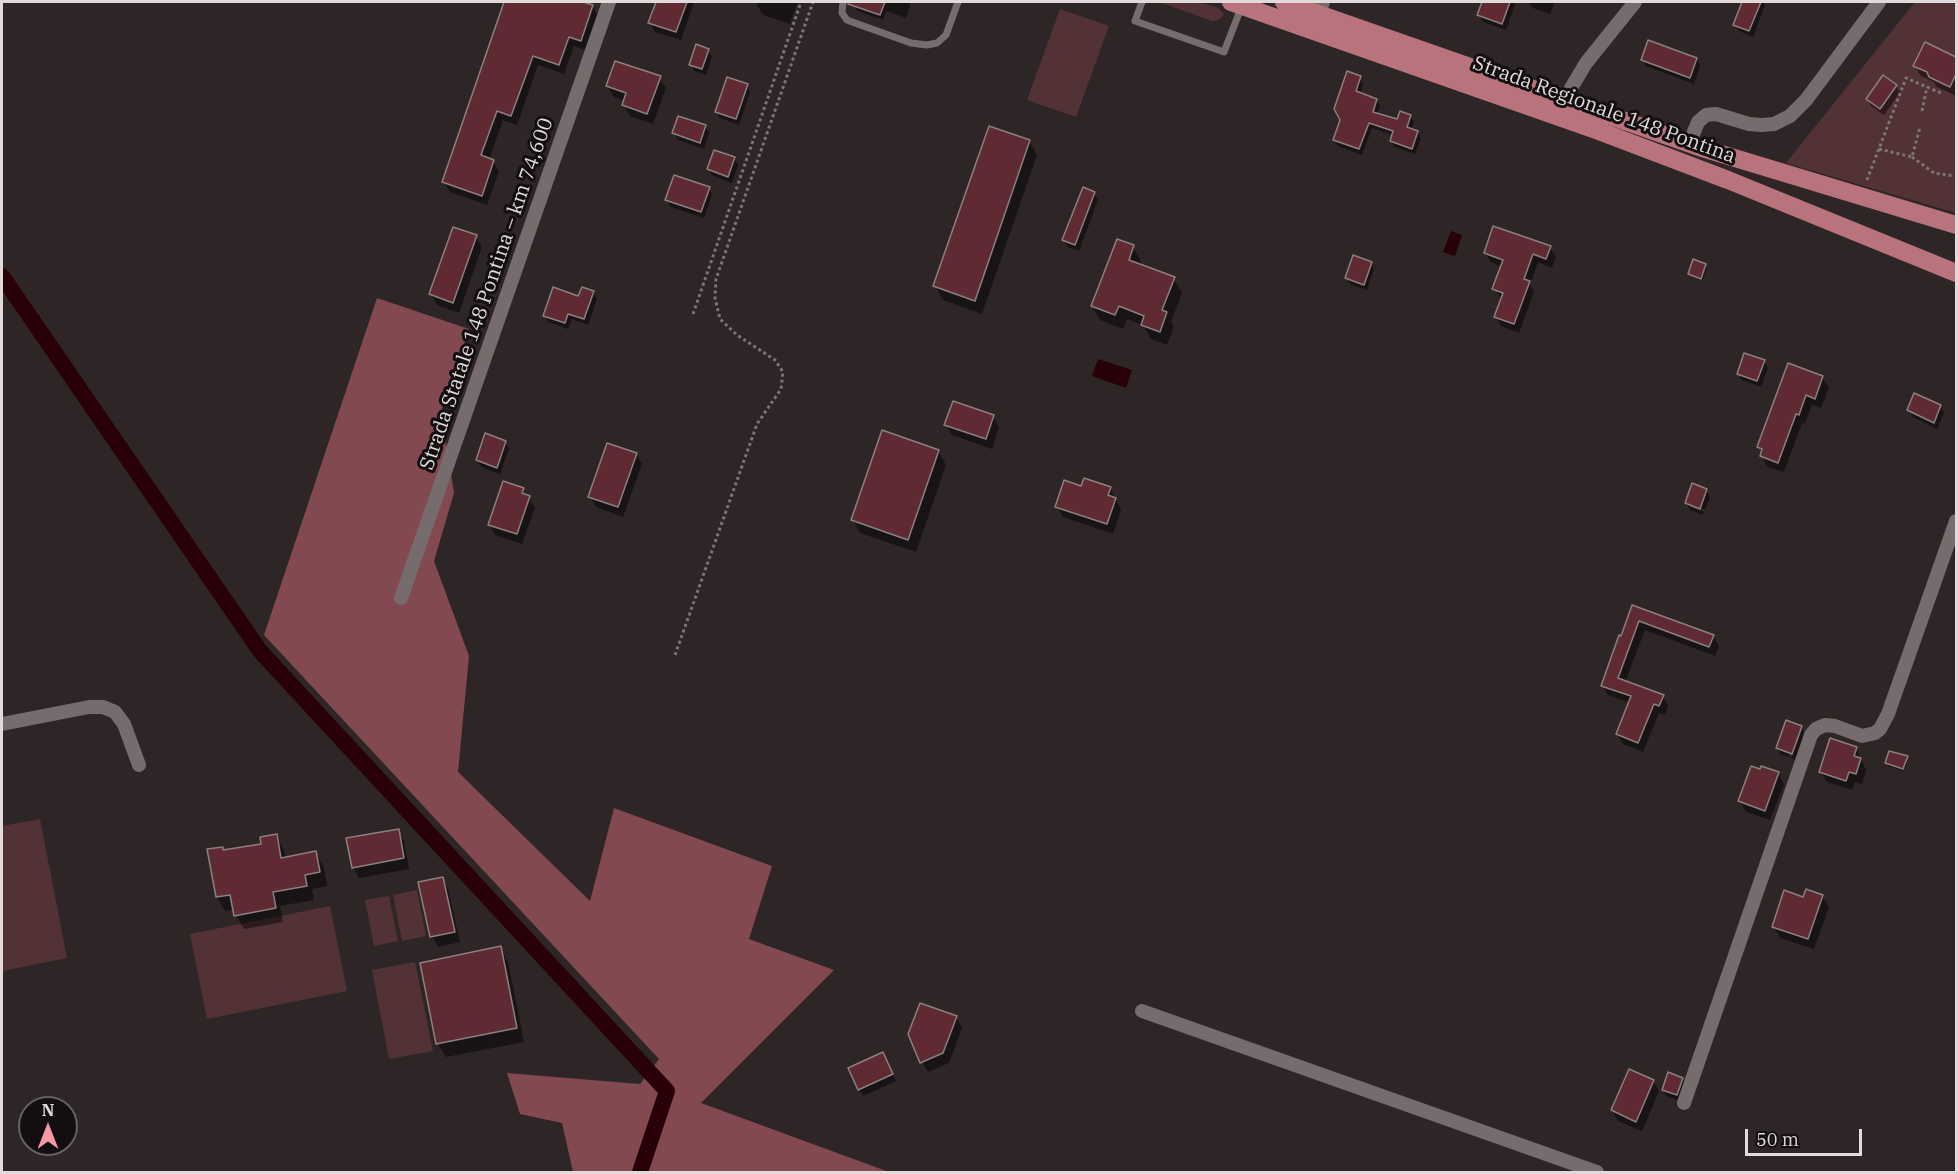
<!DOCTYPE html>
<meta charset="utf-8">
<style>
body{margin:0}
#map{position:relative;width:1958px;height:1174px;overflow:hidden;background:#2e2526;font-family:"IBM Plex Serif",serif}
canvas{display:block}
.frame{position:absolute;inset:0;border:3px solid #e0dada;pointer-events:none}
.north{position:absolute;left:18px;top:1096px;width:60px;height:60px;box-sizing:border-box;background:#130f10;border:2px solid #656061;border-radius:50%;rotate:0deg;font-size:16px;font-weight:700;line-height:24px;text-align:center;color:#e0dada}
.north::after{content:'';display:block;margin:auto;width:21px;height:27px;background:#f49aa5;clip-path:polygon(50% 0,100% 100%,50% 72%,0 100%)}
.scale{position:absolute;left:1745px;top:1129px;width:117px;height:27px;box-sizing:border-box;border:3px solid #e0dada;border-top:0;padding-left:8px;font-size:18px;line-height:21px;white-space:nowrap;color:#e0dada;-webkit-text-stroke:4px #130f10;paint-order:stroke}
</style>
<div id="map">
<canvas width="1958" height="1174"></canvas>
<div class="frame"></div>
<div class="north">N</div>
<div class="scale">50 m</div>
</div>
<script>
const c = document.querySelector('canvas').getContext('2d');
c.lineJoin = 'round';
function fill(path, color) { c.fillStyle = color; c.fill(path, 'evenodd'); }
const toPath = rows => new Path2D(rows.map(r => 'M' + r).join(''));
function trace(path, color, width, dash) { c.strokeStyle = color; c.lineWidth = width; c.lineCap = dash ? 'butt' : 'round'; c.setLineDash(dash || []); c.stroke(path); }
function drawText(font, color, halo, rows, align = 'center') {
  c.font = font + ' "IBM Plex Serif",serif'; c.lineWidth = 6; c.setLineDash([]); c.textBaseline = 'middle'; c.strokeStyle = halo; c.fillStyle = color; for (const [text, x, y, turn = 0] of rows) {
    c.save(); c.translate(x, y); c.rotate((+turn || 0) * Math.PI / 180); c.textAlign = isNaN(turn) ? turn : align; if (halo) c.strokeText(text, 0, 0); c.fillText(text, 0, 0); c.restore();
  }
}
fill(toPath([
 [1159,2,1200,2,1218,8,1224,14,1219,20,1212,21],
 [1915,2,1956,2,1956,213,1786,163],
 [1060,9,1109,26,1076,117,1027,100],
 [40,819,67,958,2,971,2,826],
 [417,890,426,936,402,941,393,895],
 [389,896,398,941,374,946,365,900],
 [330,906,347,991,207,1019,190,934],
 [415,962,433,1051,389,1059,372,970]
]), '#533236');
fill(toPath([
 [377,298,469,329,441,411,454,493,434,561,469,656,458,772,590,901,614,808,772,866,749,939,834,970,701,1103,889,1172,573,1172,562,1123,520,1114,507,1073,640,1084,659,1059,264,635]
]), '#824950');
fill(toPath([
 [1451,231,1462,235,1455,256,1443,252],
 [1098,359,1132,370,1126,388,1092,376]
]), '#290007');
fill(toPath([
 [506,2,579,2,592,6,598,16,586,50,574,46,564,74,538,65,517,125,503,120,489,160,493,161,499,171,487,205,450,192,444,182],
 [657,2,694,2,681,40,655,32,650,23],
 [758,2,798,2,790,24,763,15,757,5],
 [857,2,910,2,910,7,906,18,886,11,883,20,858,11,855,6],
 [1484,2,1513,2,1515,4,1506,30,1483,22,1479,15],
 [1529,2,1555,2,1550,14,1533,8],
 [1744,2,1763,2,1765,5,1753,37,1739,31,1735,24],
 [1925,44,1956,58,1956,96,1937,87,1934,82,1921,76,1915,66],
 [708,50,712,57,706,75,694,71,691,64],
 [1696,59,1700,66,1694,84,1646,66,1642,60],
 [1360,77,1363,84,1360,94,1376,100,1380,106,1377,114,1398,121,1410,116,1414,122,1411,130,1417,132,1421,138,1415,154,1395,147,1391,141,1393,135,1372,128,1362,155,1338,146,1334,140],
 [659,78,666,88,653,124,630,116,624,105,625,101,614,97,607,86],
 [747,85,750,92,739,125,720,118,716,112],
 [1896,86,1900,92,1884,115,1871,106,1868,99],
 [705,126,709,133,704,149,678,140,674,133],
 [1029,141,1037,155,982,314,943,300,935,286],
 [734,158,738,165,732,183,713,176,709,169],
 [709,188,712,195,704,218,671,207,667,200],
 [1094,193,1098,200,1079,251,1068,247,1064,240],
 [476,237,482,247,459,313,437,305,431,294],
 [1133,247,1141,261,1140,266,1174,279,1182,293,1171,322,1174,327,1167,345,1151,339,1143,325,1127,319,1123,329,1100,320,1092,306],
 [1550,248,1556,257,1552,268,1538,262,1530,285,1534,292,1519,333,1501,326,1496,317,1502,299,1494,289,1502,267,1491,262,1485,253],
 [1371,263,1374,269,1367,290,1351,285,1347,278],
 [1705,266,1707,268,1702,281,1691,277,1689,274],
 [593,292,597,299,588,325,572,319,568,329,548,322,544,315],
 [1764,361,1768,368,1761,387,1742,380,1738,373],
 [1789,365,1822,377,1829,388,1821,408,1812,405,1805,424,1802,423,1784,472,1767,467,1759,447],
 [1940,406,1944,413,1937,429,1913,417,1909,410],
 [993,417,999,427,992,449,952,435,946,425],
 [505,442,509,449,500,474,481,467,477,460],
 [938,451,946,465,916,552,860,533,853,520],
 [636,454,642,464,623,517,596,507,590,497],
 [1082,488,1110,488,1121,510,1113,534,1063,517,1057,506],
 [523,490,535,508,522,544,495,535,489,524],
 [1706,490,1710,497,1705,510,1690,504,1690,507,1704,512,1703,515,1690,510,1686,503],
 [1633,606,1713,636,1719,646,1715,656,1645,630,1625,682,1663,696,1668,706,1665,715,1659,713,1643,752,1623,744,1617,734,1630,703,1608,695,1602,685],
 [1801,727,1805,734,1795,760,1791,758,1802,730,1799,730,1789,757,1781,755,1777,748],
 [1856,748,1866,770,1862,784,1855,782,1852,790,1827,782,1820,772],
 [1907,758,1908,760,1904,771,1888,766,1887,763],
 [1778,773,1784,784,1770,820,1746,812,1740,801],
 [398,831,404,841,409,869,359,878,353,867],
 [276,836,284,850,286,858,316,853,324,867,327,886,312,889,314,900,280,906,283,922,244,929,236,915,234,909,225,911,217,897,224,852,262,845],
 [442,878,448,889,460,942,438,947,432,936],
 [1822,896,1829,907,1814,949,1780,938,1774,927],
 [500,948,508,962,524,1042,446,1057,437,1043],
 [956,1017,962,1028,949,1063,928,1072,922,1062],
 [886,1060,896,1081,863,1096,859,1089],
 [1682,1079,1686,1086,1681,1101,1667,1097,1663,1090],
 [1653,1081,1659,1091,1642,1131,1618,1121,1612,1110]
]), '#0007');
trace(toPath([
 [2,276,260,651,667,1091,640,1172]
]), '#290007', 16);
const building = toPath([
 [504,2,583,2,593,5,581,41,569,37,559,65,533,56,511,116,497,111,481,155,494,160,482,196,442,182,504,2],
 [656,2,687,2,676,32,648,23,656,2],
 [849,2,885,2,880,15,848,4,849,2],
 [1482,2,1510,2,1502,24,1477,15,1482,2],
 [1742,2,1761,2,1749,31,1733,25,1742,2],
 [1648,40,1697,58,1690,78,1641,60,1648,40],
 [1925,42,1956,57,1956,74,1950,87,1929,77,1927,72,1913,66,1925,42],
 [696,44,709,49,702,69,689,65,696,44],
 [615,61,661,76,647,114,622,105,626,93,606,86,615,61],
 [1347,71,1361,76,1356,91,1377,99,1373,112,1397,119,1400,111,1411,115,1407,127,1418,131,1412,149,1390,141,1393,131,1369,123,1359,149,1333,140,1340,120,1334,109,1347,71],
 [1883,75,1897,85,1880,109,1866,99,1883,75],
 [727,77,748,84,736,119,715,112,727,77],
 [678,116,706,125,700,143,672,133,678,116],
 [989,126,1030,140,975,301,933,286,989,126],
 [714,150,735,157,728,177,707,169,714,150],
 [674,175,710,187,701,212,665,200,674,175],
 [1083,187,1095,192,1075,245,1062,240,1083,187],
 [1493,226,1551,246,1546,259,1533,254,1524,279,1530,281,1514,324,1494,317,1503,293,1492,289,1503,260,1484,253,1493,226],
 [453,227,477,235,453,303,429,294,453,227],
 [1117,239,1134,245,1129,260,1175,277,1162,310,1167,312,1160,332,1141,325,1144,316,1119,306,1115,315,1091,306,1117,239],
 [1353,255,1372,262,1364,285,1345,278,1353,255],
 [1693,259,1706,264,1701,279,1688,274,1693,259],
 [553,287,578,296,582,287,594,291,584,319,568,314,565,323,543,316,553,287],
 [1744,353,1765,360,1757,381,1737,374,1744,353],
 [1788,363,1823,376,1815,399,1806,395,1799,415,1796,414,1778,463,1760,456,1762,449,1757,447,1788,363],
 [1914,393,1941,405,1934,423,1907,410,1914,393],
 [953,401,994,415,986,439,944,425,953,401],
 [882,430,939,450,908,540,851,520,882,430],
 [485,433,506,441,497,468,476,460,485,433],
 [607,443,637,453,618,507,588,497,607,443],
 [1084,478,1111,487,1108,495,1116,498,1107,524,1055,507,1064,480,1081,486,1084,478],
 [503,481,524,488,522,493,530,496,517,534,488,525,503,481],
 [1692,483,1707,489,1700,509,1685,503,1692,483],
 [1632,605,1714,635,1709,647,1639,621,1618,678,1664,695,1659,706,1654,704,1638,743,1616,734,1631,696,1601,686,1619,635,1621,636,1632,605],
 [1786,720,1802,726,1792,754,1776,748,1786,720],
 [1830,738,1857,747,1854,756,1861,758,1856,774,1849,772,1846,781,1819,772,1830,738],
 [1889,751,1908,756,1903,769,1885,763,1889,751],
 [1751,766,1760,769,1761,766,1779,772,1765,811,1738,801,1751,766],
 [399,829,404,858,352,868,346,838,399,829],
 [277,834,281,858,316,851,320,872,305,875,307,886,273,892,276,908,234,916,230,895,216,897,207,849,223,847,223,850,261,844,260,837,277,834],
 [443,877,455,932,430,937,418,882,443,877],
 [1806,889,1823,895,1808,939,1772,927,1784,890,1803,897,1806,889],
 [501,946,517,1028,436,1044,420,963,501,946],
 [920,1003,957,1016,943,1053,920,1063,908,1034,920,1003],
 [883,1052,893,1074,858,1090,848,1068,883,1052],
 [1629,1069,1654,1080,1636,1122,1611,1110,1629,1069],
 [1668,1072,1683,1078,1677,1095,1662,1090,1668,1072]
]);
fill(building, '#5f2a32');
trace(building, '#8b8080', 1.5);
trace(toPath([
 [1922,111,1927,87],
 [1879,149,1912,157,1920,127],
 [1912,157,1934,173,1955,176],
 [1867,180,1906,78,1941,93],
 [693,314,801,2],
 [675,655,757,424,781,389,783,372,775,360,737,335,720,319,715,298,716,279,813,2]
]), '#7c7575', 3, [3, 3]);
trace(toPath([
 [843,2,842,13,847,20,855,23,911,43,927,45,937,43,946,35,958,2],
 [1142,2,1135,21,1224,52,1241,8]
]), '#776c6d', 7);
trace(toPath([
 [1319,14,1323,2],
 [1564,100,1586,63,1635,2],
 [1689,144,1698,122,1706,115,1716,114,1749,124,1761,125,1774,124,1790,116,1806,100,1879,2],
 [401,598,609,2],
 [2,724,89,707,103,707,115,712,124,724,139,765],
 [1142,1011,1597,1172],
 [1684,1103,1811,735,1816,729,1825,725,1835,726,1862,736,1875,733,1880,729,1888,714,1956,521]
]), '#776c6d', 14);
trace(toPath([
 [1231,2,1599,131,1728,180,1956,273],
 [1284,2,1705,149,1956,225]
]), '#b8737d', 18);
drawText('20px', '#e0dada', '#130f10', [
 ["Strada Regionale 148 Pontina",1604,110,20],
 ["Strada Statale 148 Pontina – km 74,600",487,294,-71]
]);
</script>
